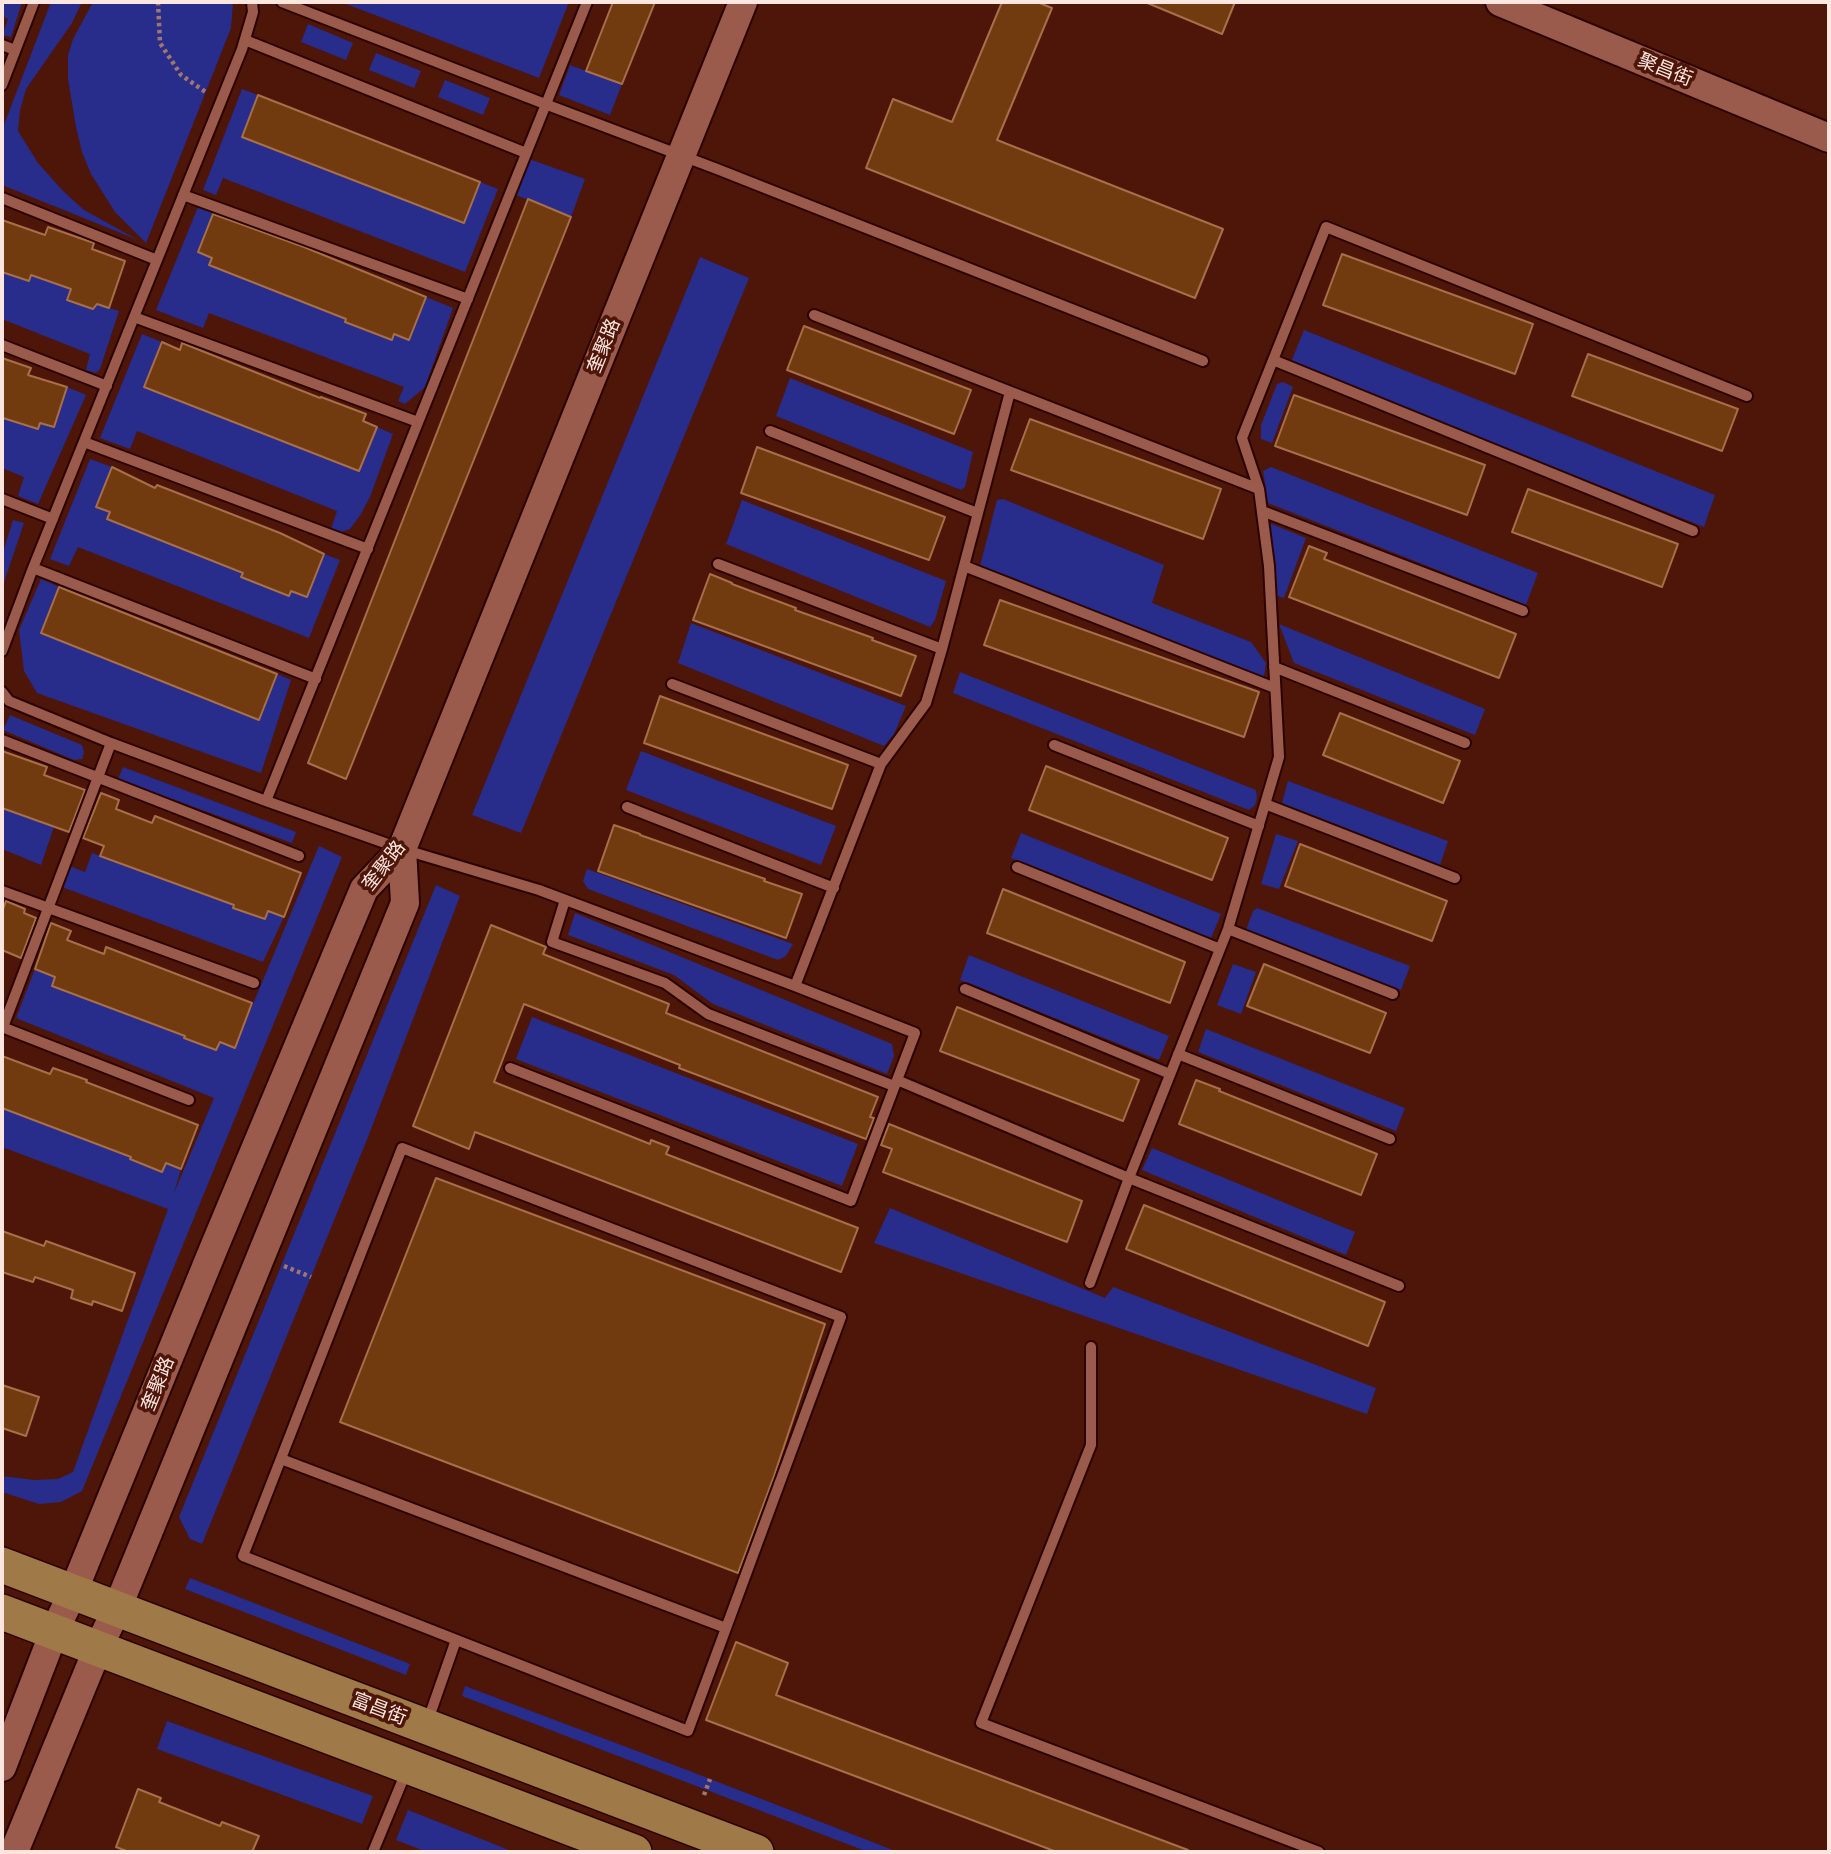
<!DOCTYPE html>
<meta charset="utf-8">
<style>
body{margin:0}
#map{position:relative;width:1831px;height:1854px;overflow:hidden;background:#4e1509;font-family:Mulish,sans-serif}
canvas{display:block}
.frame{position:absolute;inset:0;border:4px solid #fde6e0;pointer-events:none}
</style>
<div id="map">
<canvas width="1831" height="1854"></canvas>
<div class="frame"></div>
</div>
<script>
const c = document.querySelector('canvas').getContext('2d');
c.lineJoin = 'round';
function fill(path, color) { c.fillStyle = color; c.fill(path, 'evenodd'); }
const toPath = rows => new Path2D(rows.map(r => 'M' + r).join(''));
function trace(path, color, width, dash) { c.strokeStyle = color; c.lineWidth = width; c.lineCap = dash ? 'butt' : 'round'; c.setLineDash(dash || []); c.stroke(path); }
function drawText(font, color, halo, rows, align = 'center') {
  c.font = font + ' Mulish,"Noto Sans SC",sans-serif'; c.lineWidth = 7; c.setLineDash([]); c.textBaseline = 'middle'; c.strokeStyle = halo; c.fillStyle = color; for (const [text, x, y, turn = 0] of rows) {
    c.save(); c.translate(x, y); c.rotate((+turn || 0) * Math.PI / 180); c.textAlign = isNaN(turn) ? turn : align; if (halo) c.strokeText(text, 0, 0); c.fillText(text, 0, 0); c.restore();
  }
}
fill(toPath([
 [2,2,22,2,11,37,2,35,8,19,2,16],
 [51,2,82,2,72,23,26,89,20,110,18,131,38,163,63,191,84,210,138,240,2,185,2,130],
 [93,2,233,2,231,28,146,243,115,212,91,174,82,152,76,127,68,79,68,55,73,39],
 [341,2,569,2,539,78],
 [308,24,353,43,346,60,301,42],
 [376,53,421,71,414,88,369,70],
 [570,65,622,84,610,115,559,95],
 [445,80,490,98,483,115,438,97],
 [242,89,258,95,242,137,464,223,480,182,498,189,465,272,223,178,216,195,203,190],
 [529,159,585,179,571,217,516,195],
 [198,207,213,213,199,252,212,258,210,265,318,308,349,311,345,322,391,340,394,334,409,340,426,297,453,308,425,387,405,404,398,401,404,387,209,313,203,328,156,310],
 [700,257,749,278,521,833,472,815],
 [2,272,28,281,31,275,71,289,68,300,92,309,97,304,119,311,100,369,96,373,86,370,90,354,2,319],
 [1304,330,1715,495,1704,527,1291,362],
 [142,334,162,342,145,387,359,471,377,427,393,434,370,497,361,514,350,529,341,532,331,529,337,511,137,431,130,449,100,438],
 [790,378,973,452,965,487,961,490,776,416],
 [1283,382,1293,387,1272,443,1261,439,1261,425,1277,384],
 [67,387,86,395,38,504,18,496,24,477,2,468,2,411,4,412,3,418,37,429,40,423,54,427],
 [90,459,112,467,110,512,107,519,214,562,246,566,242,576,289,596,291,591,307,597,324,554,340,560,309,638,78,547,69,566,50,559],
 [1271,467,1538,573,1526,605,1268,503,1263,471],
 [1003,499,1164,565,1152,603,1251,642,1266,663,1264,677,980,566,997,500],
 [742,500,946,581,935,620,930,627,726,544],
 [13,520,24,523,2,588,2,555],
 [1269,523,1306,538,1284,598,1275,595],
 [41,579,59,587,41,633,258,720,277,674,291,680,261,773,37,693,24,671,19,630],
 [691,623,906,706,894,734,884,746,678,663],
 [1279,624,1485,709,1475,735,1294,663],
 [960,672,1256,790,1257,798,1255,805,1249,810,953,693],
 [10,715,82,745,84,752,82,759,74,760,3,730],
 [641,751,836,826,821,865,626,790],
 [123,767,296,832,292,843,118,779],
 [1288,781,1448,841,1440,865,1282,803],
 [2,808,54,827,41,865,2,849],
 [1021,833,1221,914,1211,938,1011,858],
 [1276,834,1298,841,1279,889,1261,884],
 [319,846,342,857,82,1491,61,1502,39,1504,2,1492,2,1476,34,1480,58,1479,73,1472,168,1209,2,1147,2,1108,133,1151,130,1159,162,1171,166,1163,181,1169,174,1193,214,1098,16,1018,35,969,55,977,52,986,187,1031,185,1038,216,1050,219,1042,235,1047],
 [92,853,208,896,235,900,233,908,264,919,268,911,284,917,263,962,62,887,67,865,85,872],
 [587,869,793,944,786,956,778,960,588,889,583,881],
 [436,885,460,896,368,1137,202,1544,190,1539,179,1517],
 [1257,908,1410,966,1401,990,1246,930,1253,911],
 [575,913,892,1044,894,1056,887,1074,713,1004,674,975,568,935],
 [969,955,1169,1036,1159,1060,960,980],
 [1233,964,1256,972,1241,1014,1217,1005],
 [532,1017,858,1144,842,1186,516,1059],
 [1206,1029,1405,1108,1396,1131,1198,1052],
 [1152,1148,1355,1232,1346,1255,1142,1170],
 [890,1208,1105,1298,1113,1287,1376,1388,1367,1414,874,1243],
 [190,1578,410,1664,406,1675,185,1589],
 [465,1686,687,1770,898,1852,868,1852,462,1696],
 [167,1721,373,1796,362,1824,157,1749],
 [408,1810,514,1852,427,1852,396,1840]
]), '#282c8b');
const building = toPath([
 [613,2,655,2,622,84,586,71,613,2],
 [1002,2,1037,2,1052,8,997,140,1223,229,1195,298,866,168,893,99,952,122,1002,2],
 [1145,2,1235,2,1222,34,1145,2],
 [258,95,480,182,464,223,242,137,258,95],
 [528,199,571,217,346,779,308,763,528,199],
 [213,214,304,247,426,297,409,340,394,334,392,340,345,322,346,319,209,265,212,258,198,252,213,214],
 [2,220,45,235,48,227,94,243,92,249,125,261,109,308,97,304,93,309,67,300,71,289,31,275,29,281,2,272,2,220],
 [1342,254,1533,324,1515,374,1323,305,1342,254],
 [804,326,971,390,954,434,787,370,804,326],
 [162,342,180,350,182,343,320,398,321,397,366,414,363,421,377,427,359,471,144,387,162,342],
 [1588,354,1738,409,1722,451,1572,396,1588,354],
 [2,358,31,368,28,375,67,387,54,427,40,423,38,429,3,418,2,358],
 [1294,395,1485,465,1467,515,1275,446,1294,395],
 [1030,419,1221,489,1203,539,1011,470,1030,419],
 [757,447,945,517,929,560,741,493,757,447],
 [112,467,155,488,157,485,280,533,324,554,307,597,291,591,289,596,241,577,243,573,107,519,110,512,96,507,112,467],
 [1528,489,1678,544,1662,587,1512,532,1528,489],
 [1309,546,1327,553,1324,559,1516,634,1499,678,1289,597,1309,546],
 [710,574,732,583,732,584,796,608,795,610,873,638,872,640,916,656,901,696,693,620,710,574],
 [59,587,277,674,259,720,41,633,59,587],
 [1000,600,1259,692,1244,737,984,645,1000,600],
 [660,696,848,765,832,809,644,743,660,696],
 [1340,713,1460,761,1443,803,1323,755,1340,713],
 [2,751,47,767,44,775,85,790,69,832,2,808,2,751],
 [1046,766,1228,838,1212,880,1029,810,1046,766],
 [101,793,119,800,116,809,152,823,155,816,301,873,284,917,268,911,265,919,233,908,234,905,100,856,104,846,83,838,101,793],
 [614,825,640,834,640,835,765,879,764,881,802,894,786,938,598,871,614,825],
 [1300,844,1447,901,1432,941,1285,886,1300,844],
 [1003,889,1185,962,1170,1003,987,933,1003,889],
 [6,901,25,909,24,913,36,918,21,958,2,950,2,912,6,901],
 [51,923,71,931,67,940,104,954,106,947,252,1003,235,1048,220,1042,216,1050,184,1038,185,1036,52,986,55,977,35,969,51,923],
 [491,925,546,947,543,954,669,1004,666,1013,878,1097,870,1117,874,1118,866,1139,679,1068,680,1065,524,1004,494,1082,650,1144,651,1140,669,1147,666,1154,858,1228,841,1272,475,1132,469,1149,413,1126,491,925],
 [1264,964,1386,1013,1370,1053,1247,1006,1264,964],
 [957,1007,1139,1080,1123,1121,940,1051,957,1007],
 [2,1056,50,1074,53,1068,87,1080,86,1082,198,1125,181,1169,166,1163,162,1172,130,1159,131,1157,2,1108,2,1056],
 [1196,1080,1220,1089,1219,1091,1377,1154,1361,1195,1179,1124,1196,1080],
 [889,1124,1082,1201,1067,1242,883,1172,892,1149,881,1145,889,1124],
 [436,1178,825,1324,774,1476,738,1573,340,1422,436,1178],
 [1144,1205,1385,1302,1368,1346,1126,1249,1144,1205],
 [2,1231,44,1246,46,1241,135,1273,122,1311,93,1301,92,1305,71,1298,73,1290,35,1277,33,1282,2,1272,2,1231],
 [2,1385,39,1397,26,1436,2,1428,2,1385],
 [736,1642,788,1663,776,1695,1188,1850,1188,1852,1057,1852,706,1720,736,1642],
 [138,1789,161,1798,159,1802,220,1826,222,1822,259,1836,252,1852,129,1852,116,1847,138,1789]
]);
fill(building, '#723b0f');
trace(building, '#a76f4a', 2);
const service = toPath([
 [282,2,545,104,717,169,1203,361],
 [245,40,526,153],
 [2,45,15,50],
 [2,85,34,2],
 [183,195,468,299],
 [2,198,157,260],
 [814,315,1259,489],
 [134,317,418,422],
 [2,345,107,386],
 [1273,360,1693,531],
 [770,431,977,513],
 [84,442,368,549],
 [2,499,53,519],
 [1262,511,1523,611],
 [718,564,942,649],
 [964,566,1275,688],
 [33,568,316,679],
 [2,651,33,568,242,49,253,12,252,2],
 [1274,667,1465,743],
 [672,684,881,764],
 [2,692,9,701,111,743,266,801,402,849,539,890,795,986,881,764,926,703,942,649,1010,392],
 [2,740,299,856],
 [1054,745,1259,826],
 [266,801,587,2],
 [1265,804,1455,878],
 [627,807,834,888],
 [1017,867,1220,949],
 [2,891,254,983],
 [565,900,552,942,665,983,708,1014,894,1086],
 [1228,929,1393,994],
 [795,986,915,1033,897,1080,1129,1178,1228,929,1279,757,1269,566,1259,489,1242,438,1326,227,1747,396],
 [965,989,1170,1074],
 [2,1027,189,1100],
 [3,1027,111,743],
 [1178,1054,1390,1139],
 [510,1068,851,1201,897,1080],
 [402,1148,841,1317,688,1731,243,1556,402,1148],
 [1090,1283,1129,1178,1399,1286],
 [1091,1347,1091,1445,981,1723,1319,1852],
 [281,1459,726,1628],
 [427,1723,456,1640],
 [373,1852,406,1772]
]);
const tertiary = toPath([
 [1500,2,1829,138],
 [2,1767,54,1632,73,1592,215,1245,364,889,402,849,743,2],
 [14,1852,98,1648,117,1609,405,903,402,849]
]);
const primary = toPath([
 [2,1565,756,1852],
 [2,1612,634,1852]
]);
trace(service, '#2c0300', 14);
trace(tertiary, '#2c0300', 32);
trace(primary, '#2c0300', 38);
trace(toPath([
 [158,2,160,43,181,75,207,93],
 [284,1266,311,1277],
 [704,1795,710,1779]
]), '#a0776e', 4.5, [3.5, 3.5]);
trace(service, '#9b5b4c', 10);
trace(tertiary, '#9b5b4c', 28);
trace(primary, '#9f7948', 35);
drawText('19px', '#fde6e0', '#4e1509', [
 ["聚昌街",1665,70,22],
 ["奎聚路",604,346,-68],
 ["奎聚路",384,866,-52],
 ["奎聚路",158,1384,-68],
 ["富昌街",379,1709,21]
]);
</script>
